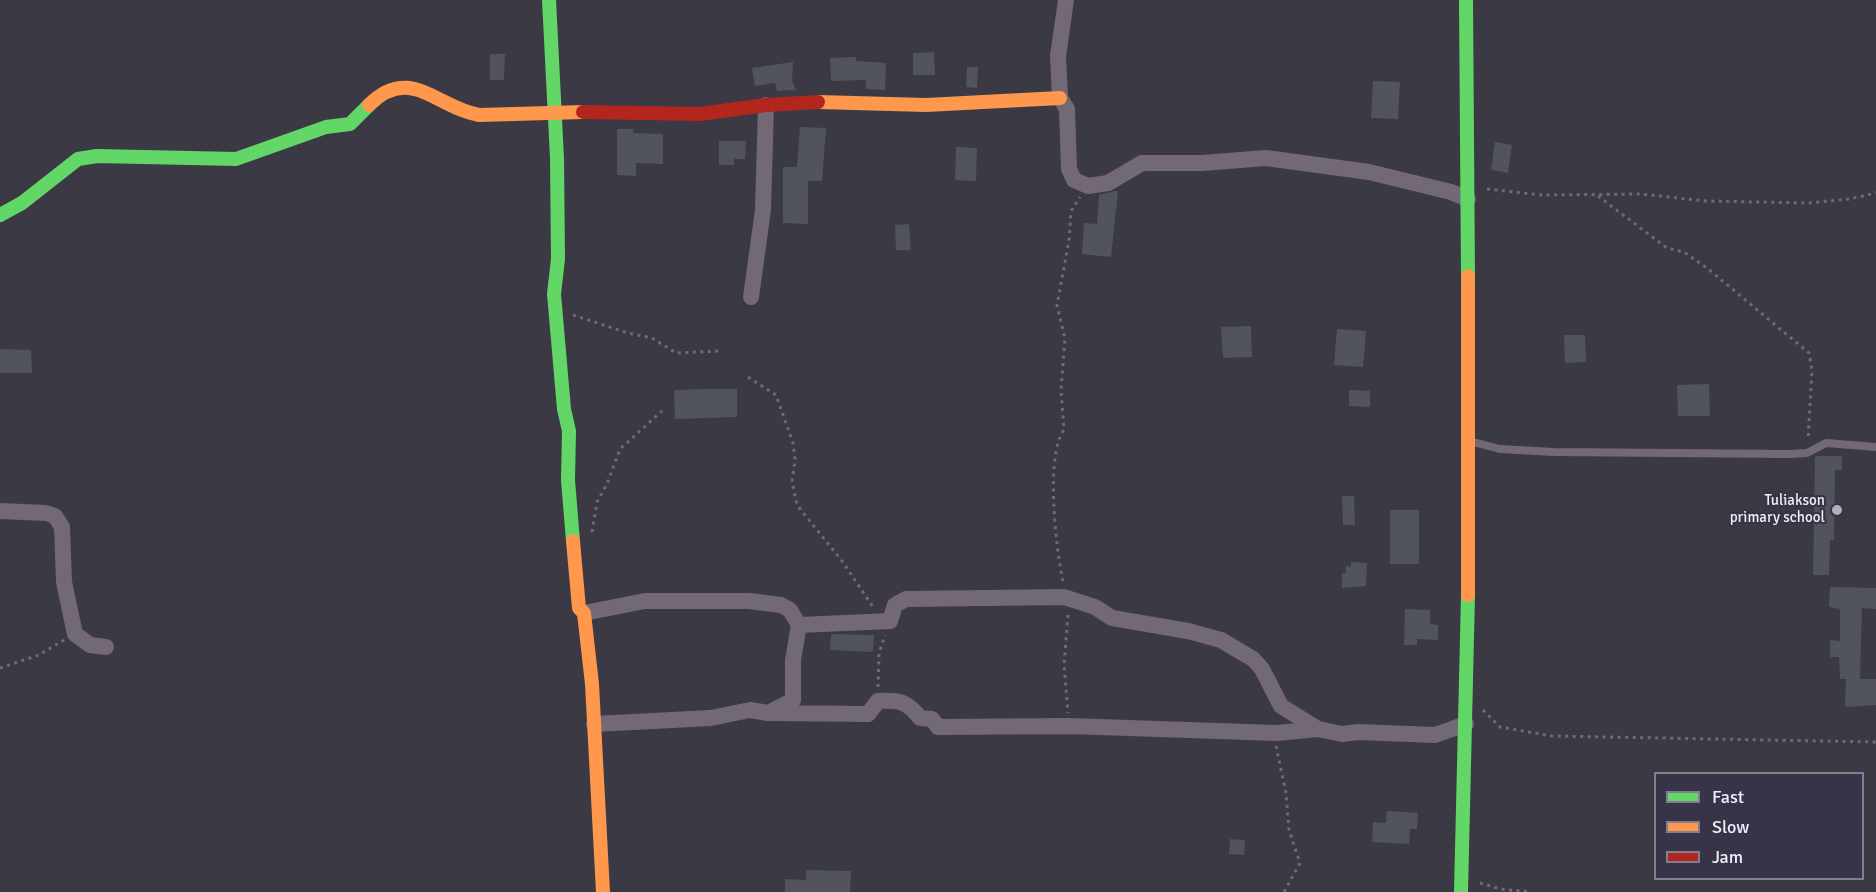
<!DOCTYPE html>
<style>
body{margin:0}
#map{position:relative;width:1876px;height:892px;overflow:hidden;background:#3b3944;font-family:Signika,sans-serif}
canvas{display:block}
.legend{position:absolute;left:1654px;top:772px;width:210px;height:108px;box-sizing:border-box;background:#383448;border:2px solid #817e8f;margin:0;padding:8px 10px;list-style:none;font-size:18px;color:#efedfa}
.legend li{display:flex;align-items:center;gap:12px;height:30px}
.legend b{width:30px;border:2px solid #817e8f}
</style>
<div id="map">
<canvas width="1876" height="892"></canvas>
<ul class="legend">
<li><b style="height:8px;background:#63d668"></b>Fast</li>
<li><b style="height:8px;background:#ff974d"></b>Slow</li>
<li><b style="height:8px;background:#b3261e"></b>Jam</li>
</ul>
</div>
<script>
const ctx = document.querySelector('canvas').getContext('2d');
ctx.lineJoin = 'round';
function fill(path, color) { ctx.fillStyle = color; ctx.fill(path, 'evenodd'); }
function strokePath(path, color, width, dash) { ctx.strokeStyle = color; ctx.lineWidth = width; ctx.lineCap = dash ? 'butt' : 'round'; ctx.setLineDash(dash || []); ctx.stroke(path); }
function write(font, color, halo, rows, align = 'center') {
  ctx.font = font + ' Signika,sans-serif'; ctx.lineWidth = 4.5; ctx.setLineDash([]); ctx.textBaseline = 'middle'; ctx.strokeStyle = halo; ctx.fillStyle = color; for (const [text, x, y, turn = 0] of rows) {
    ctx.save(); ctx.translate(x, y); ctx.rotate((+turn || 0) * Math.PI / 180); ctx.textAlign = isNaN(turn) ? turn : align; if (halo) ctx.strokeText(text, 0, 0); ctx.fillText(text, 0, 0); ctx.restore();
  }
}
fill(new Path2D(`
 M934,52L935,75H913V53Z
 M490,54H505L504,80H490Z
 M856,57V61L886,63L885,90L866,89V80L831,81L830,58Z
 M793,62L792,80L796,90L777,91L775,83L755,86L752,68Z
 M967,67H978L977,88L966,87Z
 M1373,81L1400,82L1398,119L1371,118Z
 M800,127L826,128L822,181H808V224L783,223V167H797Z
 M617,129H633V133L663,134V164L636,163V176L617,175Z
 M719,141H746L745,159H734V165H719Z
 M1495,142L1512,145L1508,173L1491,170Z
 M956,147L977,148L976,181L955,180Z
 M1115,191H1118L1111,257L1082,254L1084,223L1097,224L1099,195Z
 M909,224L911,250H896L895,225Z
 M1251,326L1252,357L1223,358L1221,327Z
 M1337,329L1366,331L1363,367L1334,365Z
 M1564,335H1585L1586,362L1565,363Z
 M0,349L31,350L32,373H0Z
 M1709,384L1710,416H1678L1677,385Z
 M706,389H737V417L675,419L674,390Z
 M1349,390L1370,391V407L1349,406Z
 M1815,456H1842V470H1835L1834,540H1830L1829,575H1813Z
 M1342,496H1354L1355,525H1343Z
 M1390,510H1419V564H1390Z
 M1351,562L1367,563L1366,586L1342,588V573H1346V566L1351,567Z
 M1830,587L1876,588V609L1862,608L1860,679H1876V705L1845,707L1846,679H1840L1839,657H1830V640L1840,641V609L1829,607Z
 M1405,609L1430,610V624L1438,625V640L1417,639V645H1404Z
 M831,634L874,635L873,652L830,650Z
 M1387,811L1418,813L1417,829H1410L1409,844L1372,842L1373,822L1386,823Z
 M1230,839L1245,840L1244,855L1229,854Z
 M806,870L851,871L850,892H785V879L806,880Z`), '#52545d');
strokePath(new Path2D(`
 M1487,189L1541,195L1640,194L1706,201L1809,203L1849,199L1876,193
 M1598,196L1667,248L1684,252L1707,268L1809,353L1812,370L1808,440
 M573,315L628,333L652,338L676,353L719,351
 M748,377L776,395L782,412L793,443L795,459L792,482L797,505L842,561L873,607
 M592,532L597,502L607,484L620,449L662,411
 M1063,581C1056,551 1045,454 1064,430L1061,390L1065,339L1057,305L1069,241L1071,211L1080,197
 M1068,615L1064,665L1068,713
 M0,668L39,655L64,640
 M878,687L879,653L885,635
 M1483,710L1500,727L1552,736L1876,742
 M1276,746L1286,793L1289,830L1300,863L1284,892
 M1480,883L1500,889L1531,892`), '#716a74', 3, [3, 4.5]);
strokePath(new Path2D(`
 M1469,441L1500,449L1554,452L1789,454L1807,453L1826,443L1876,447`), '#736974', 8);
strokePath(new Path2D(`
 M1066,0L1058,56L1060,98L1067,109L1069,169L1074,180L1088,186L1108,183L1142,163H1202L1266,158L1369,172L1451,192L1468,199
 M751,297L763,210L766,105
 M0,511L46,513L55,516L62,527L64,582L75,634L90,645L106,647
 M584,613L645,601H749L781,605L790,610L799,625L890,621L895,605L906,599L1064,597L1095,607L1112,618L1188,631L1221,640L1253,659L1262,669L1281,706L1318,729
 M768,713L868,714L878,701C899,700 907,701 920,718L932,719L938,727L1069,726L1277,733L1318,729L1342,734L1358,732L1435,735L1466,724
 M594,724L711,718L750,710L768,713L793,700V660L799,625`), '#736974', 16);
strokePath(new Path2D(`
 M549,0L557,158L558,259L554,294L564,409L569,431L568,480L573,541
 M1466,0L1468,276
 M0,215L22,203L78,159L97,156L236,159L326,127L350,124L369,105
 M1461,892L1468,595`), '#63d668', 14);
strokePath(new Path2D(`
 M818,102L926,105L1060,98
 M369,105C410,64 437,108 479,115L583,112
 M573,541L579,608L584,613L592,684L603,892
 M1468,595V276`), '#ff974d', 14);
strokePath(new Path2D(`
 M583,112L700,114L766,105L818,102`), '#b3261e', 14);
for (const [x, y, r, color] of [
 [1837,510,6,"#b0aeba"]
]) { const dot = new Path2D(); dot.arc(x, y, r, 0, 2 * Math.PI); ctx.fillStyle = color; ctx.fill(dot); strokePath(dot, '#383448', 2); }
write('15px', '#efedfa', '#383448', [
 ["Tuliakson",1825,501],
 ["primary school",1825,518]
], 'right');
</script>
